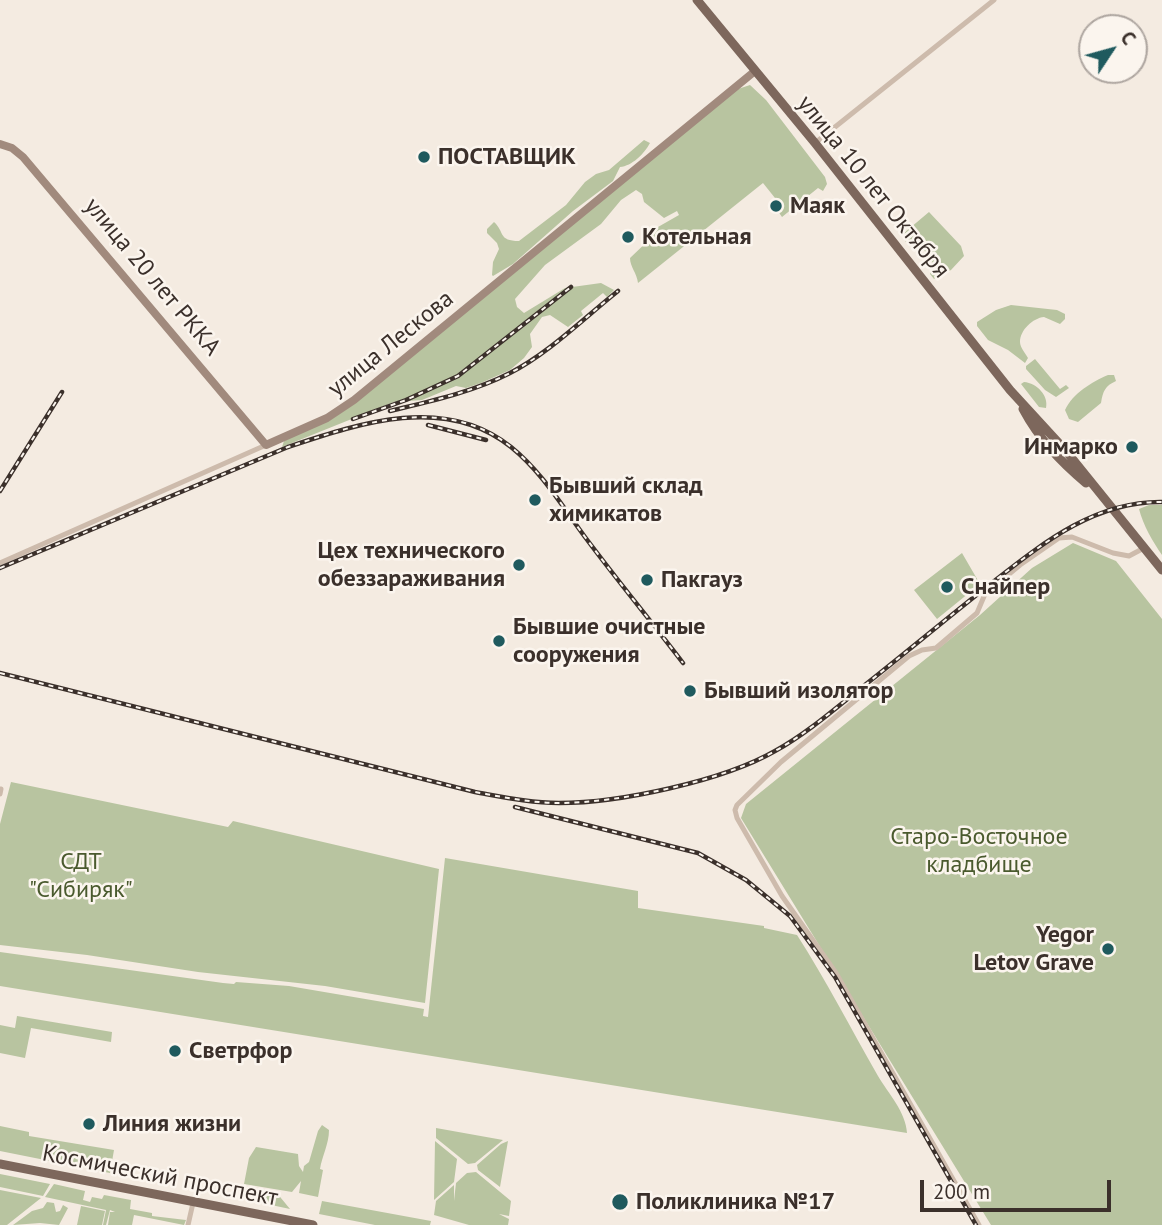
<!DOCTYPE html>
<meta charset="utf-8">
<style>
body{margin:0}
#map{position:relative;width:1162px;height:1225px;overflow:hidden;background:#f4ebe1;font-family:"PT Sans",sans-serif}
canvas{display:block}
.north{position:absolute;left:1078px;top:14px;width:70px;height:70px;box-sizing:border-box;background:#fbf5ee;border:2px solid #aea6a0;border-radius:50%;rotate:54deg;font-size:19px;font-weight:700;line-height:28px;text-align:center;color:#3b302b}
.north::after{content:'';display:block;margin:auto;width:24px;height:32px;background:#1f5a5e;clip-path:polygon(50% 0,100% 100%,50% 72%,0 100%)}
.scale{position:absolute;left:920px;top:1180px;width:191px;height:32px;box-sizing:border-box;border:4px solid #3b302b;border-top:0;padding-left:9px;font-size:21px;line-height:24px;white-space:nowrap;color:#3b302b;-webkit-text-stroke:5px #fbf5ee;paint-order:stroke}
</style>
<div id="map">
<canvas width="1162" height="1225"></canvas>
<div class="north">С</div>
<div class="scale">200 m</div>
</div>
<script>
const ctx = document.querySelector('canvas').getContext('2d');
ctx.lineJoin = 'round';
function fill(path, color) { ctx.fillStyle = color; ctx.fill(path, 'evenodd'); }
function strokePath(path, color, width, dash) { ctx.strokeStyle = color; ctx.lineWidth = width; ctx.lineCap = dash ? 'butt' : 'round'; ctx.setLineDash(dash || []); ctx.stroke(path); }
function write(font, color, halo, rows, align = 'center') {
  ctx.font = font + ' "PT Sans",sans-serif'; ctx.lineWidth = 5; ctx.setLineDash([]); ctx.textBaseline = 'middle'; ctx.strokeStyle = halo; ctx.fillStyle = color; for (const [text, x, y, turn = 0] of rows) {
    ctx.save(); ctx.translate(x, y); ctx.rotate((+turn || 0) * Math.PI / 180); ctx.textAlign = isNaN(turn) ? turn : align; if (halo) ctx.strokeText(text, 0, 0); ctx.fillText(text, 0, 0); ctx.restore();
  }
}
fill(new Path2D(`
 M750,85L766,100L825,177L827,184L823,191L818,188L782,217L775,207L779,203L763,183L638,283C637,273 630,267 630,258L652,237L658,227L679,215L677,211L664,218L644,202L642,194L636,190L621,200L601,224L545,265L515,299L517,307L524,313L565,288L601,283L614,290L607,297L603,293L581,311L583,315L568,327L550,315L542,317L530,334L532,347L524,358L510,370L481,383L466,388L456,386L422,400L394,402L282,447L284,441L333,417L738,89Z
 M644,140L650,143C644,154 632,166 620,167L613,181L573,211L513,264L493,276L492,275L493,262L499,249L497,243L487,233V229L494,222C505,232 498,241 519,241L566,205L585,182L596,174L609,170Z
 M929,212L961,246L964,256L951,270L934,279L930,274L932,262L927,253L914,241L906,242L904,239V233Z
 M1011,305L1057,310L1065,314V319L1060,324L1044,317C1033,318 1020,330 1020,342C1020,347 1025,353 1028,358L1025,363L1008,350L988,340L977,326V322L996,310Z
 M1035,359L1060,389L1066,385L1069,388L1056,397L1045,390L1026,369V366Z
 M1108,375H1114L1116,381C1105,386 1103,391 1101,403L1078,422L1069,419L1065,410C1073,393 1092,382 1108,375Z
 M1024,382C1037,383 1049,396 1046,408L1039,407L1021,384Z
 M1149,505H1162V555C1153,542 1143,525 1139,509Z
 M1073,543L1116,561L1162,619V1225H991L741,818L746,804L980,615L1032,568Z
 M962,553L980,584L937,619L914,590Z
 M11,782L228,827L233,821L439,869L425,1003L325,986L198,972L87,955L0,945V824Z
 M445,858L638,891V908L764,926V928L797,935C826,980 851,1029 878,1076C888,1093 906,1112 907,1133L0,986V952L223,983L234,984L236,982L289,986L424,1009L423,1016L428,1017Z
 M17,1016L112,1032L111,1042L31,1028L25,1058L0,1053V1025L15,1028Z
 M322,1125L329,1130C329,1144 322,1156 320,1169L323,1170L318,1197L299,1193L301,1181L292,1192L244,1184L249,1158L256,1147L298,1154L299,1166L303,1172L304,1166L309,1162L318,1131Z
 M0,1126L29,1132V1136L114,1150L110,1173L0,1151Z
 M436,1128L503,1140L475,1163L468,1164L436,1138Z
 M435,1141L457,1159L454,1182L434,1200Z
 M508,1141L500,1187L478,1170L477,1165L501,1144Z
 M476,1172L511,1201L509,1216L499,1214L509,1219L508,1225H469L434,1215L436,1201L454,1185V1201L456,1183L467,1173Z
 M0,1174L50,1184L43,1196L0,1187Z
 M54,1184L85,1191L83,1200L90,1202L92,1197L102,1199L104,1195L131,1200L130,1209L152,1213V1216L186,1220L184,1225L134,1215L132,1225H108L110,1212H115L110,1210L106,1225H103L106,1210L45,1197Z
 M0,1190L41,1198L7,1225H0Z
 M276,1192L290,1209L243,1199Z
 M322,1201L431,1221L430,1225H375L319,1214Z
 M47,1202L54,1203L56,1212L60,1211L63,1205L68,1208L59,1225L40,1223L13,1225L32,1211L43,1208Z
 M81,1206L105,1211L102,1225H77Z`), '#b8c4a0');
strokePath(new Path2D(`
 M815,143L994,0
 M0,563L266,445
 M0,794L1,789
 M188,1225L193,1203
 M979,1225L836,973L782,896L737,818L735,810L737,805L781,762L909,656L922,650L936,648L977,613L985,594L1020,565L1059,538L1072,537L1113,553L1129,556L1144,548`), '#cdbbac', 5);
strokePath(new Path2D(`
 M0,144L12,148L23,157L266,445L327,418L354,400L755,71`), '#a18a7d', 8);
strokePath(new Path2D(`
 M697,0L815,143L1010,390L1066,451L1162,570
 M1023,409C1039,439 1060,461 1086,483
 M0,1164L313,1225`), '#7d675c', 9);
const rail = new Path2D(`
 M390,411C431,401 473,392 510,373C549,353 584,318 618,291
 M353,419L406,400L458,376L571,287
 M428,425L486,440
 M0,491L62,392
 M0,568L288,447C360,423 445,394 511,447C542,472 562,506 585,537C617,580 651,621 683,663
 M0,673L475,792C503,797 531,803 559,803C619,803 723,781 775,751C804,735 830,713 856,692C902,656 947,618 993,582C1043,543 1095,501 1162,502
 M515,807L698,853L746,880L790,916L835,977L976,1225`);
strokePath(rail, '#3b302b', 4.5);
strokePath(rail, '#fbf5ee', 2, [5]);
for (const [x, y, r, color] of [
 [424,157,7,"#1f5a5e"],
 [776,206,7,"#1f5a5e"],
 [628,237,7,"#1f5a5e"],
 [1132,447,7,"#1f5a5e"],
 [535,500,7,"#1f5a5e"],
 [519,565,7,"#1f5a5e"],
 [647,580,7,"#1f5a5e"],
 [947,587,7,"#1f5a5e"],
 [499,641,7,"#1f5a5e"],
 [690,691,7,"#1f5a5e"],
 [1108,949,7,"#1f5a5e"],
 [175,1051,7,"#1f5a5e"],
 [89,1124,7,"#1f5a5e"],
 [620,1202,9,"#1f5a5e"]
]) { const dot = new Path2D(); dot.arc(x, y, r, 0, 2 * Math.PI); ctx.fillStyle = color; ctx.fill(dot); strokePath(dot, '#fbf5ee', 2.5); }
write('bold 24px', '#3b302b', '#fbf5ee', [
 ["ПОСТАВЩИК",438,157],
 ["Маяк",790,206],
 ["Котельная",642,237],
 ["Инмарко",1118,447,"right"],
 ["Бывший склад",549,486],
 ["химикатов",549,514],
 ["Цех технического",505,551,"right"],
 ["обеззараживания",505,579,"right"],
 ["Пакгауз",661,580],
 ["Снайпер",961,587],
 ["Бывшие очистные",513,627],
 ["сооружения",513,655],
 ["Бывший изолятор",704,691],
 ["Yegor",1094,935,"right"],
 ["Letov Grave",1094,963,"right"],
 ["Светрфор",189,1051],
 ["Линия жизни",103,1124],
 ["Поликлиника №17",636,1202]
], 'left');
write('24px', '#3b302b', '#fbf5ee', [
 ["улица 10 лет Октября",873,187,51],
 ["улица 20 лет РККА",152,277,50],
 ["улица Лескова",391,344,-39],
 ["Космический проспект",160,1176,11]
]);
write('24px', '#4a5a2e', '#fbf5ee', [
 ["Старо-Восточное",979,837],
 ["кладбище",979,865],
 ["СДТ",81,862],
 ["\"Сибиряк\"",81,890]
]);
</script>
